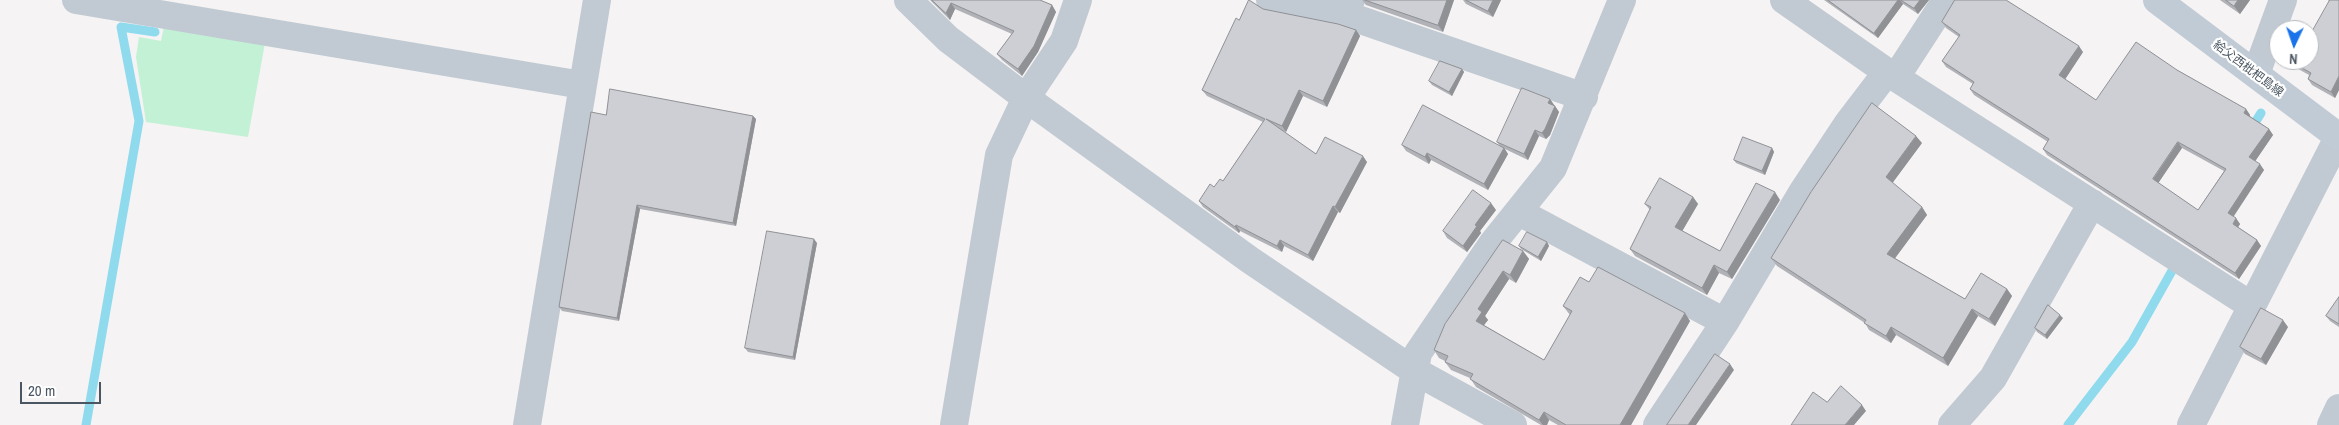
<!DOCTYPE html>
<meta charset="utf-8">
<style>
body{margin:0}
#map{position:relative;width:2339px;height:425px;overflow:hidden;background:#f5f3f3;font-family:"Archivo Narrow",sans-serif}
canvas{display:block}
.north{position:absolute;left:2269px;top:20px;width:50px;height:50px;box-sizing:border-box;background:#fff;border:1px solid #b7bbc0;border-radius:50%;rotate:183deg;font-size:14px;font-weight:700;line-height:20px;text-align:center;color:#4a5661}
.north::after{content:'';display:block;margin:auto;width:18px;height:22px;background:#1a73e8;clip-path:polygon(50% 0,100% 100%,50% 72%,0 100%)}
.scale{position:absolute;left:20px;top:382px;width:81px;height:22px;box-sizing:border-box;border:2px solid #4a5661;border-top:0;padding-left:6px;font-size:15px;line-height:18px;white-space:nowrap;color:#4a5661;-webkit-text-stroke:4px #fff;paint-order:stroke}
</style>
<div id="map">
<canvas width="2339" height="425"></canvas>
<div class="north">N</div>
<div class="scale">20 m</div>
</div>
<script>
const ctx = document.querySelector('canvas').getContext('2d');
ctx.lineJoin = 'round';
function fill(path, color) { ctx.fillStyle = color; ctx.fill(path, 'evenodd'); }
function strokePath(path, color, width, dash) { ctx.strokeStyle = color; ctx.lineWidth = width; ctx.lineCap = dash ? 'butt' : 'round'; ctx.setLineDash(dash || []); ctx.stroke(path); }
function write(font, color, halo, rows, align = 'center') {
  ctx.font = font + ' "Archivo Narrow","Noto Sans JP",sans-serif'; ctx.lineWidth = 4.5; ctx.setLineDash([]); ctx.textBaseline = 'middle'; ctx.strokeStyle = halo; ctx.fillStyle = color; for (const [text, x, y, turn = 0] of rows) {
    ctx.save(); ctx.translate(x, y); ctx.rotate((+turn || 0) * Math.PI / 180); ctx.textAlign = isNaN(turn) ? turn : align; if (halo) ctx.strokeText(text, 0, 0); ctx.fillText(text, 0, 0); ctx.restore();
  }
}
fill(new Path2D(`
 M164,26L265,43L248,137L146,122L136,57L139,37L161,41Z`), '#c3f1d5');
strokePath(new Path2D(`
 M2251,129L2261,113
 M86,425L139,121L121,27L155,32
 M2068,425L2132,342L2173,269`), '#90daee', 9);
strokePath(new Path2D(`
 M76,0L582,85
 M908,0L948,39L1026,98L1250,260L1413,370L1513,425
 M1270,0L1346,15L1351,0
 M1784,0L1887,72L2252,306
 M1346,15L1584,97
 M2256,74L2283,0
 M1896,77L1946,0
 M1519,212L1725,322
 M527,425L597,0
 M954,425L999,155L1026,98L1064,41L1078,0
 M1405,425L1418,353L1492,244L1553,168L1622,0
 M1657,425L1725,322L1803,191L1848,123L1887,72
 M1952,425L1993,378L2092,203
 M2191,425L2339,136
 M2331,425L2339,408`), '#c1cad2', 28);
strokePath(new Path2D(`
 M2157,0L2339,137`), '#c1cbd6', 28);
fill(new Path2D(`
 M930,0H1040L1052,5L1056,12L1038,52L1022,76L1002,60L997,54L1012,34L955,9L950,20Z
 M1362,0H1454L1443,32L1366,5Z
 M1463,0H1501L1493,17L1466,4Z
 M1824,0H1929L1918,14L1903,4L1878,38Z
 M2220,0H2250L2240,14Z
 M2328,0H2339V90L2335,98L2312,85L2308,79L2309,75L2282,60H2309L2329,1Z
 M1239,20L1356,30L1360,36L1327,107L1303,96L1286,132L1283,131L1316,154L1367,162L1340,213L1338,212L1313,261L1284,246L1282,252L1240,231L1239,233L1203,207L1199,201L1214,187L1223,181L1263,122L1207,96L1202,90Z
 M1942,22L2083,52L2065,79L2096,100L2177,70L2246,109L2250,115V116L2269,129L2273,135L2255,161L2264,170L2233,216L2240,224L2238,227L2257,240L2261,246L2239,279L2047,155L2043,149L2048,142L1974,95L1970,89L1973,84L1946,67L1942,61L1959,37L1946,28ZM2182,148L2224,171L2198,210L2158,183Z
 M1462,69L1464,72L1452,96L1432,85L1429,81Z
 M1550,99L1559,112L1550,135L1546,139L1539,136L1528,160L1505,149L1508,154L1488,190L1431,160L1429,164L1406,151L1402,145L1500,146L1497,142Z
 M606,115L753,116L756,119L736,226L640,209L619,321L562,311L559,307Z
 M1922,143L1892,183L1922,207L1927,215L1895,258L1965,299L2007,289L2012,296L1995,326L1978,316L1948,366L1896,335L1891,343L1869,330L1865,323L1777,266L1771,258Z
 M1772,148L1774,152L1765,175L1736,163L1734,160Z
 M1693,197L1698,204L1682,231L1720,251L1780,200L1732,279L1719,273L1707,295L1635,256L1630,249L1650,210L1645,204Z
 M1496,210L1480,231L1481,233L1467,252L1447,238L1443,231Z
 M1547,242L1549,246L1541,261L1521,249L1519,246Z
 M817,243L795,360L748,352L745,348Z
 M1523,251L1529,259L1516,283L1509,279L1485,316L1488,320L1484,325L1544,360L1570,315L1563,306L1589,282L1690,321L1631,425H1558L1549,420L1547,425H1541L1476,387L1470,378L1451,370L1445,362V361L1439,358L1434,350L1445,324Z
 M2339,297V327L2330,321L2326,316Z
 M2063,318L2047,339L2037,332L2035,328Z
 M2288,327L2266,365L2245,354L2240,347Z`), '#b0b2b7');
fill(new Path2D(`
 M1447,0H1454L1443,32L1438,25Z
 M1493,0H1501L1493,17L1488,11Z
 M1898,0H1900L1903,4L1878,38L1874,33Z
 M1920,0H1929L1918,14L1914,8Z
 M2238,0H2250L2240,14L2234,6Z
 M951,3L955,9L950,20L946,13Z
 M1052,5L1056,12L1038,52L1022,76L1018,69Z
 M1356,30L1360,36L1327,107L1323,101Z
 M2079,46L2083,52L2064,81L2059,75Z
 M1462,69L1464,72L1452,96L1449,92Z
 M2339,76V90L2335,98L2331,92Z
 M1299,90L1303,96L1286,132L1282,126Z
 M1550,99L1554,105L1552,109L1548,103Z
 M1555,106L1559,112L1550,135L1546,139L1542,133Z
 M2246,109L2250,115L2248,119L2244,113Z
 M753,116L756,119L736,226L733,223Z
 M2269,129L2273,135L2254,163L2249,157Z
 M1535,130L1539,136L1528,160L1524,154Z
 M1916,136L1922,143L1891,185L1886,177Z
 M2178,142L2182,148L2157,185L2153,179Z
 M1504,148L1508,154L1488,190L1484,184Z
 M1772,148L1774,152L1765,175L1762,171Z
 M1427,153L1431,160L1429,164L1425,157Z
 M1363,156L1367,162L1340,213L1335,207Z
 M2260,164L2264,170L2232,219L2228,213Z
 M1775,192L1780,200L1732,279L1727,272Z
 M1693,197L1698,204L1680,235L1675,227Z
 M1491,203L1496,210L1480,231L1481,233L1467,252L1463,246L1475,225Z
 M637,205L640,209L619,321L617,318Z
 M1333,206L1338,212L1313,261L1308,255Z
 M1922,207L1927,215L1893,261L1887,254Z
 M2236,218L2240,224L2237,229L2233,224Z
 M1236,225L1240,231L1239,233L1235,227Z
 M814,239L817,243L795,360L793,357Z
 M1280,240L1284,246L1282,252L1277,246Z
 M2257,240L2261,246L2239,279L2235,273Z
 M1547,242L1549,246L1541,261L1538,257Z
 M1523,251L1529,259L1516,283L1510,275Z
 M1714,265L1719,273L1707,295L1702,288Z
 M1503,271L1509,279L1485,316L1488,320L1481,329L1476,321L1478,309Z
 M2007,289L2012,296L1995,326L1989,319Z
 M1972,309L1978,316L1948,366L1943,358Z
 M1685,313L1690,321L1631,425H1620Z
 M2060,315L2063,318L2047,339L2045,335Z
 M2283,320L2288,327L2266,365L2261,359Z
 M1891,327L1896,335L1891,343L1886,336Z
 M1730,364L1734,370L1696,425H1688Z
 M1862,405L1866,411L1854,425H1845Z
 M1544,412L1549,420L1547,425H1543L1539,420Z`), '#909195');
const building = new Path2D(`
 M932,0H1040L1052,5L1034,46L1018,69L997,54L1014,31L951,3L946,13Z
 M1249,0L1263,9L1338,24L1356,30L1323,101L1299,90L1282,126L1266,119L1316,154L1325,137L1363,156L1335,207L1333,206L1308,255L1280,240L1277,246L1236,225L1235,227L1199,201L1210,184L1214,187L1220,179L1223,181L1265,119L1202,90L1236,18L1239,20Z
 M1365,0H1447L1438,25Z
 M1466,0H1493L1488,11Z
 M1828,0H1898L1874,33Z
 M1901,0H1920L1914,8Z
 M1955,0H2006L2079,46L2059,75L2096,100L2136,42L2177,70L2246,109L2244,113L2269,129L2249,157L2260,164L2228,213L2236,218L2233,224L2257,240L2235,273L2043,149L2049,139L1970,89L1974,82L1942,61L1960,35L1942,22ZM2178,142L2226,169L2198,210L2153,179Z
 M2226,0H2238L2234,6Z
 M2330,0H2339V76L2331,92L2308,79L2311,73L2288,60H2309V37Z
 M1440,61L1462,69L1449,92L1429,81Z
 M1522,88L1550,99L1548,103L1555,106L1545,129L1542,133L1535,130L1524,154L1497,142Z
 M610,89L753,116L733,223L637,205L617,318L559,307L591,112L606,115Z
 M1872,103L1916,136L1886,177L1922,207L1887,254L1965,299L1981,273L2007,289L1989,319L1972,309L1943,358L1891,327L1886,336L1864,323L1866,320L1771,258L1811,192Z
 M1423,105L1504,148L1484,184L1427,153L1425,157L1402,145Z
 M1743,137L1772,148L1762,171L1734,160Z
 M1660,178L1693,197L1675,227L1720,251L1756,183L1775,192L1727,272L1714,265L1702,288L1630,249L1651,207L1645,204Z
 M1473,190L1491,203L1475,225L1477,226L1463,246L1443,231Z
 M767,231L814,239L793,357L745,348Z
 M1527,232L1547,242L1538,257L1519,246Z
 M1503,240L1523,251L1510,275L1503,271L1478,309L1482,312L1476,321L1544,360L1572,311L1563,306L1580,277L1589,282L1598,267L1685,313L1620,425H1566L1544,412L1539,420L1470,379L1473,374L1445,362L1448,356L1434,350L1445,324Z
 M2339,297V324L2326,316Z
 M2048,305L2060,315L2045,335L2035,328Z
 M2261,308L2283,320L2261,359L2240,347Z
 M1715,354L1730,364L1688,425H1667Z
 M1841,386L1862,405L1845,425H1791L1813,392L1827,402Z`);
fill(building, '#cdcfd5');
strokePath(building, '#909195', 1);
write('12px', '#4a5661', '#fff', [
 ["給父西枇杷島線",2248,69,37]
]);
</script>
